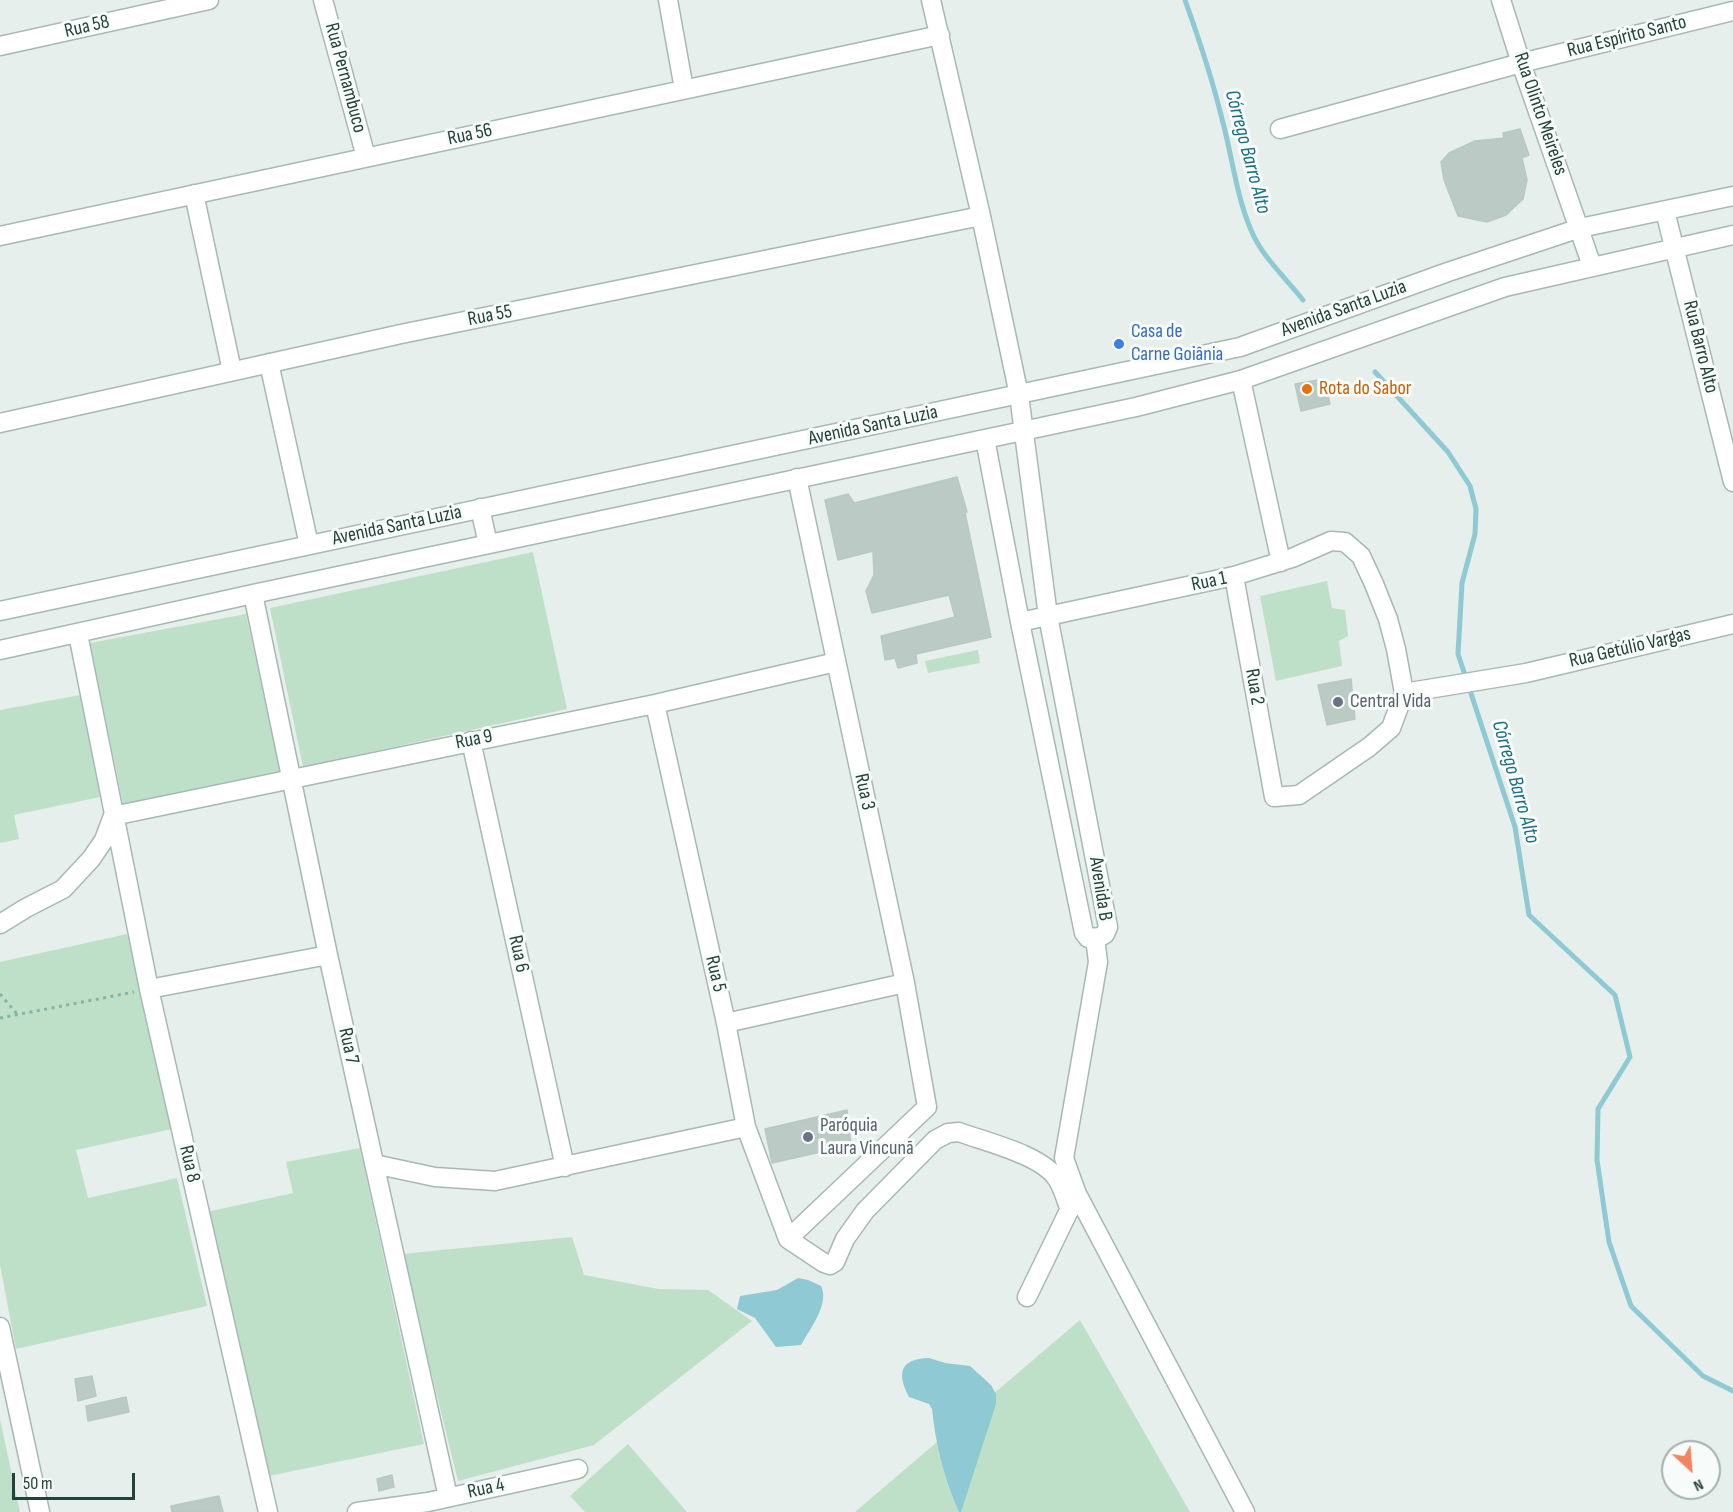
<!DOCTYPE html>
<meta charset="utf-8">
<style>
body{margin:0}
#map{position:relative;width:1733px;height:1512px;overflow:hidden;background:#e6efeb;font-family:"Sofia Sans Condensed",sans-serif}
canvas{display:block}
.north{position:absolute;left:1661px;top:1440px;width:60px;height:60px;box-sizing:border-box;background:#f7fbf9;border:2px solid #a3b1ad;border-radius:50%;rotate:154deg;font-size:16px;font-weight:700;line-height:24px;text-align:center;color:#24423a}
.north::after{content:'';display:block;margin:auto;width:21px;height:27px;background:#f4845f;clip-path:polygon(50% 0,100% 100%,50% 72%,0 100%)}
.scale{position:absolute;left:12px;top:1473px;width:123px;height:27px;box-sizing:border-box;border:3px solid #24423a;border-top:0;padding-left:8px;font-size:18px;line-height:21px;white-space:nowrap;color:#24423a;-webkit-text-stroke:4px #f7fbf9;paint-order:stroke}
</style>
<div id="map">
<canvas width="1733" height="1512"></canvas>
<div class="north">N</div>
<div class="scale">50 m</div>
</div>
<script>
const ctx = document.querySelector('canvas').getContext('2d');
ctx.lineJoin = 'round';
function fill(path, color) { ctx.fillStyle = color; ctx.fill(path, 'evenodd'); }
function strokePath(path, color, width, dash) { ctx.strokeStyle = color; ctx.lineWidth = width; ctx.lineCap = dash ? 'butt' : 'round'; ctx.setLineDash(dash || []); ctx.stroke(path); }
function write(font, color, halo, rows, align = 'center') {
  ctx.font = font + ' "Sofia Sans Condensed",sans-serif'; ctx.lineWidth = 6; ctx.setLineDash([]); ctx.textBaseline = 'middle'; ctx.strokeStyle = halo; ctx.fillStyle = color; for (const [text, x, y, turn = 0] of rows) {
    ctx.save(); ctx.translate(x, y); ctx.rotate((+turn || 0) * Math.PI / 180); ctx.textAlign = isNaN(turn) ? turn : align; if (halo) ctx.strokeText(text, 0, 0); ctx.fillText(text, 0, 0); ctx.restore();
  }
}
fill(new Path2D(`
 M533,552L567,709L303,767L270,608Z
 M1327,581L1332,608L1345,610L1348,636L1339,641L1342,666L1276,681L1260,596Z
 M246,614L280,771L123,804L90,643Z
 M978,650L980,663L928,673L925,661Z
 M80,695L100,797L14,815L19,839L0,843V710Z
 M127,934L172,1129L76,1150L88,1198L177,1178L207,1306L16,1349L0,1265V962Z
 M360,1148L424,1444L269,1476L207,1212L293,1193L286,1162Z
 M572,1237L584,1275L659,1289L708,1290L752,1321L594,1445L458,1481L402,1254Z
 M1080,1320L1190,1512H855Z
 M0,1419L20,1512H0Z
 M628,1444L687,1512H585L570,1496Z`), '#bfe0c8');
fill(new Path2D(`
 M798,1278L808,1280L821,1286C830,1303 810,1329 801,1345L776,1347L755,1318L737,1309L740,1296L777,1290Z
 M929,1358L945,1363L970,1366L991,1385L996,1394V1404L961,1512H959C944,1478 936,1446 932,1409L929,1404L909,1397C897,1374 899,1359 929,1358Z`), '#8ec9d4');
strokePath(new Path2D(`
 M1185,0C1199,39 1212,78 1222,119C1232,155 1236,195 1251,230C1262,257 1285,277 1303,300
 M1375,372L1448,452L1470,486L1476,509L1475,534L1462,583L1458,654L1515,827L1529,915L1615,995L1630,1057L1598,1109L1597,1160L1609,1242L1631,1306L1703,1376L1733,1391`), '#8ec9d4', 5);
const building = new Path2D(`
 M1520,129L1529,155L1522,158L1527,180L1523,199L1506,215L1487,222L1458,216L1444,180L1441,162L1449,153L1475,141L1504,138L1503,133Z
 M1324,379L1330,404L1301,411L1295,384Z
 M957,477L967,512L965,513L991,637L916,654L917,663L898,668L895,658L885,660L881,636L955,617L949,595L872,613L866,591L874,575L873,551L838,560L825,500L848,494L854,503Z
 M1351,679L1355,719L1327,725L1318,685Z
 M847,1110L851,1145L772,1163L765,1129Z
 M92,1376L96,1396L78,1401L75,1379Z
 M126,1397L129,1412L88,1421L86,1406Z
 M392,1475L394,1487L379,1491L377,1479Z
 M219,1496L223,1512H172L171,1506Z`);
fill(building, '#bbcac4');
strokePath(building, '#b8c9c2', 1.5);
const minor = new Path2D(`
 M323,0L366,157
 M668,0L684,89
 M931,0L981,216L1019,395L1048,616L1108,927L1105,934L1100,937L1088,938L1084,933L1020,622L985,439
 M1501,0L1521,63L1592,266
 M0,46L209,0
 M1280,129L1521,63L1733,11
 M194,194L232,371
 M1665,211L1733,482
 M0,236L940,35
 M269,363L309,545
 M1241,380L1281,562
 M0,423L401,334L981,216
 M480,508L488,544
 M253,594L328,955L448,1497
 M0,611L1240,347L1448,272L1580,228L1733,196
 M1020,622L1234,576L1292,558L1331,541L1345,542L1361,556L1374,584L1388,619L1396,649L1404,693L1391,728L1369,747L1299,795L1274,797L1234,576
 M78,634L149,989L268,1512
 M0,650L253,594L1136,407L1241,380L1505,287L1733,235
 M1404,693L1526,673L1733,624
 M655,704L726,1023L746,1127L788,1239
 M471,741L565,1167
 M113,816L655,704L836,662
 M0,924L26,908L63,889L91,859L104,840L113,816
 M149,989L328,955
 M726,1023L905,983
 M374,1164L435,1177L495,1181L746,1127
 M1077,1194L1245,1512
 M788,1239L927,1107L905,983L797,478
 M788,1239L824,1263L830,1265L835,1262L845,1239L865,1211L935,1140L948,1133L959,1132C986,1142 1042,1155 1057,1179C1063,1188 1066,1200 1070,1210
 M1027,1297L1077,1194L1064,1158L1098,962L1095,938
 M0,1327L40,1512
 M357,1512L428,1502L578,1469`);
strokePath(minor, '#a8b8b2', 21);
strokePath(new Path2D(`
 M0,994L18,1015
 M0,1018L134,992`), '#86b3a5', 3, [3, 4.5]);
strokePath(minor, '#fff', 18);
for (const [x, y, r, color] of [
 [1119,344,6,"#3f7fe0"],
 [1307,389,6,"#e8710a"],
 [1338,702,6,"#6b7280"],
 [808,1137,6,"#6b7280"]
]) { const dot = new Path2D(); dot.arc(x, y, r, 0, 2 * Math.PI); ctx.fillStyle = color; ctx.fill(dot); strokePath(dot, '#f7fbf9', 2); }
write('20px', '#24423a', '#f7fbf9', [
 ["Rua 58",87,27,-13],
 ["Rua Espírito Santo",1627,37,-14],
 ["Rua Pernambuco",345,78,75],
 ["Rua Olinto Meireles",1540,114,71],
 ["Rua 56",470,135,-12],
 ["Avenida Santa Luzia",1344,309,-20],
 ["Rua 55",490,316,-11],
 ["Rua Barro Alto",1700,347,76],
 ["Avenida Santa Luzia",873,426,-12],
 ["Avenida Santa Luzia",397,526,-12],
 ["Rua 1",1209,582,-12],
 ["Rua Getúlio Vargas",1630,648,-13],
 ["Rua 2",1254,687,80],
 ["Rua 9",474,740,-11],
 ["Rua 3",864,792,78],
 ["Avenida B",1100,889,81],
 ["Rua 6",518,954,78],
 ["Rua 5",715,974,77],
 ["Rua 7",348,1046,78],
 ["Rua 8",189,1164,77],
 ["Rua 4",486,1489,-12]
]);
write('20px', '#366cbe', '#f7fbf9', [
 ["Casa de",1131,332],
 ["Carne Goiânia",1131,355]
], 'left');
write('20px', '#c56008', '#f7fbf9', [
 ["Rota do Sabor",1319,389]
], 'left');
write('20px', '#5b616d', '#f7fbf9', [
 ["Central Vida",1350,702],
 ["Paróquia",820,1126],
 ["Laura Vincunã",820,1149]
], 'left');
write('italic 21px', '#1c6f80', '#f7fbf9', [
 ["Córrego Barro Alto",1247,152,75],
 ["Córrego Barro Alto",1515,782,74]
]);
</script>
